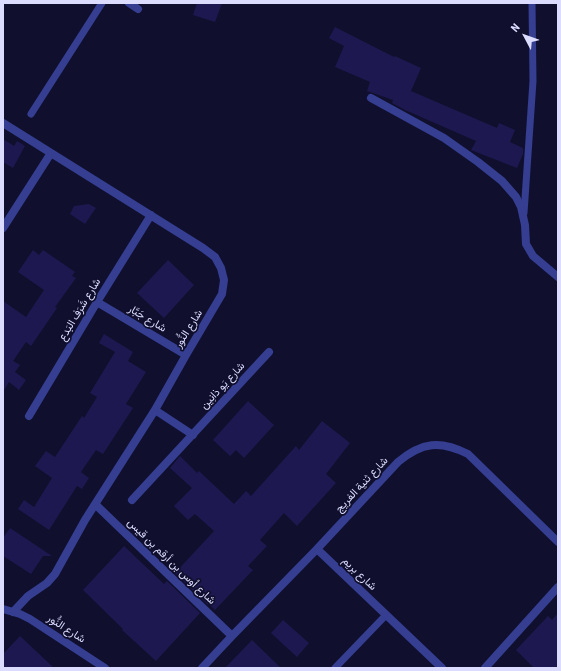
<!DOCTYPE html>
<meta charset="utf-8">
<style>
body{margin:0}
#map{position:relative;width:561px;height:671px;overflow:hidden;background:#100f2d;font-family:"Roboto Condensed",sans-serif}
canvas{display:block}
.frame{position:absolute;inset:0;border:4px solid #dbdcff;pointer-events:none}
.north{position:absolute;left:505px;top:16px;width:40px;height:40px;-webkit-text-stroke:3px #100f2d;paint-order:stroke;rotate:311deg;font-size:11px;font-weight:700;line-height:16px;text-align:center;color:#dbdcff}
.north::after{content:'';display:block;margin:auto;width:14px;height:18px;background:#dbdcff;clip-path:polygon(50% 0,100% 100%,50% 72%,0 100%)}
</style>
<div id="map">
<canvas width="561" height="671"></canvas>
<div class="frame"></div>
<div class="north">N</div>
</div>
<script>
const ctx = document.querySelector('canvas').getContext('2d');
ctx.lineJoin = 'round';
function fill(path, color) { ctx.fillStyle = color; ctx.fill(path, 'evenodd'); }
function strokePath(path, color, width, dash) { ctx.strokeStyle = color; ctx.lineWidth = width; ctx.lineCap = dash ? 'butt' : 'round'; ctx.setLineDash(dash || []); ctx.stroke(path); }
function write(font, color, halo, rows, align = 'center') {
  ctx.font = font + ' "Roboto Condensed",Vazirmatn,sans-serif'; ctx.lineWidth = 3.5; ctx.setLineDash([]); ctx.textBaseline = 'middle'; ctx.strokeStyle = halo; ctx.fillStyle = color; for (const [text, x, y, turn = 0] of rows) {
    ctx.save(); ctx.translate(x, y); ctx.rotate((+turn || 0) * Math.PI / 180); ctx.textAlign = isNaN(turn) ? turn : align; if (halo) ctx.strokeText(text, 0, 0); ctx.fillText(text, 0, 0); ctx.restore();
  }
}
fill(new Path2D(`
 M197,3H222L215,22L193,15Z
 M335,27L394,57L395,56L421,68L411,91L497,128L499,123L515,130L510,142L523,148V154L517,168L471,150L476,141L405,110L392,103L393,100L367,91L370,82L335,67L344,46L329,38Z
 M3,139L14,146L17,141L25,146L13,168L3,162Z
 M89,204L96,208L85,224L70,214L74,206Z
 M33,250L39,255L43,250L75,272L72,276L76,278L55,307L57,308L31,346L26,342L13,361L20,365L15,372L26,380L19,390L9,382L3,392V301L26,317L44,290L18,272Z
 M168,260L194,285L164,318L137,293Z
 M104,334L133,352L128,361L146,372L126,404L133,408L103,454L96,450L81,472L89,478L82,489L77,486L49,530L18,509L24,500L34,507L52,478L35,466L46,451L55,457L82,416L84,418L97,397L90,393L115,352L99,343Z
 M248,401L274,425L244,458L236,450L230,456L213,440Z
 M322,421L350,443L326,474L336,483L297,526L284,513L260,540L267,546L248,566L253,570L215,610L209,604L208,605L175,573L214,531L195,514L188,520L174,506L192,488L170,468L180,456L197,473L199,471L234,504L246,491L251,496L296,446L299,450Z
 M10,528L52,556H43L31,574L3,556V538Z
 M124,546L164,584L167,581L200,613L156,661L122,630L123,629L83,590Z
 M558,613V668H534L516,650L548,616L552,620Z
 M283,620L309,643L297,657L271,633Z
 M20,636L54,668H6L3,665V654Z
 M252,640L281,668H225Z`), '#1d1950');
strokePath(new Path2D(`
 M31,114L102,3
 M524,213L533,81L532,3
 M335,668L386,615`), '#353e91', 7);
strokePath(new Path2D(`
 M129,3L138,9
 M371,98L444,138L478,162L502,181L516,197L521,207L525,225L526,244L533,256L558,277
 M3,123L203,248L215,257L221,268L224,280L222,294L186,355L155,410L85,520L55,574L47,583L28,596L13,612
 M3,228L51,153
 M97,302L186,355
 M155,410L193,435
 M29,416L97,302L151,215
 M132,500L269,352
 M95,504L232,636
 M317,549L442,668
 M3,609L20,614L30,619L105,668
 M202,668L232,636L317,549L398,462C422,442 440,440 468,454L558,542
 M485,668L558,587`), '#353e91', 8);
write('11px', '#dbdcff', '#100f2d', [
 ["شارع شَرَف البَدع",80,310,-59],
 ["شارع جَبَّار",147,319,31],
 ["شارع النُّور",189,329,-58],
 ["شارع يَو ذانِين",223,386,-47],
 ["شارع ثنية الفريج",362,485,-47],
 ["شارع أوس بن أرقم بن قيس",171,562,44],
 ["شارع بريم",359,574,44],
 ["شارع النُّور",66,629,33]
]);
</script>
